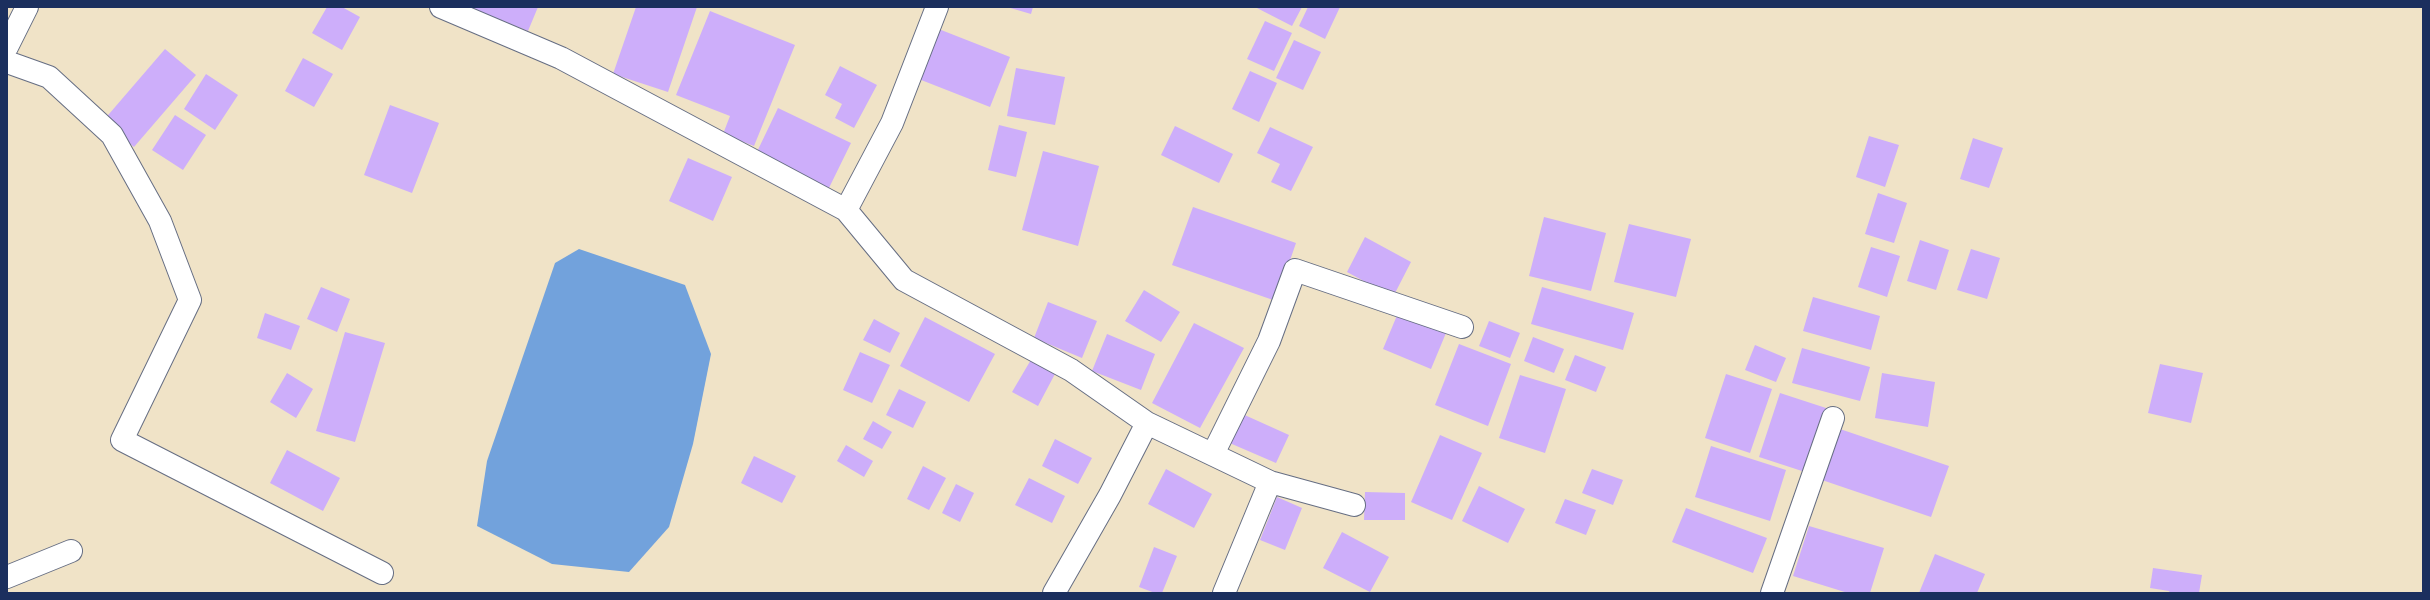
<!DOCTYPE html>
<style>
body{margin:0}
#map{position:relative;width:2430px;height:600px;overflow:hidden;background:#f0e3c7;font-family:Kalam,sans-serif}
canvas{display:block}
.frame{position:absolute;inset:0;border:8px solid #1b2f5e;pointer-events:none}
</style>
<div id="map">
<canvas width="2430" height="600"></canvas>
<div class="frame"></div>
</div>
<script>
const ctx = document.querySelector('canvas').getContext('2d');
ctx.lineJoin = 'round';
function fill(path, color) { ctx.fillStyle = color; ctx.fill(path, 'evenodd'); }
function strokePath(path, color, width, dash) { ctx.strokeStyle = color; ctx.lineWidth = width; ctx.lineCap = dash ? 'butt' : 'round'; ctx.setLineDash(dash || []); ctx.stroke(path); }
fill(new Path2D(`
 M579,249L685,285L711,354L693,444L669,527L629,572L552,564L477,526L487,461L555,263Z`), '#72a2dc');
fill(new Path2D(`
 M327,7H342L360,17L342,50L312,33Z
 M468,7H538L528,31Z
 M636,7H697L668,92L613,74Z
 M1007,7H1033L1031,14Z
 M1255,7H1302L1292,26Z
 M1308,7H1340L1325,39L1299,26Z
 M710,11L795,45L754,146L723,134L730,116L676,95Z
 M1265,21L1292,33L1274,71L1247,59Z
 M931,26L1010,57L990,107L911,76Z
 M1294,40L1321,52L1303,90L1276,78Z
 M165,49L196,75L134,147L103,121Z
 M303,58L333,74L314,107L285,91Z
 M840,66L877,85L854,128L835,118L842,104L825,95Z
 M1016,68L1065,77L1055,125L1007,116Z
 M1250,71L1277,83L1259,122L1232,109Z
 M206,74L238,95L215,130L184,109Z
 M390,105L439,123L412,193L364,175Z
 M778,108L851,143L827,192L754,158Z
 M175,115L206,135L183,170L152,150Z
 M999,125L1027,132L1016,177L988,170Z
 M1175,126L1233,154L1219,183L1161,155Z
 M1270,127L1313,147L1291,191L1271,182L1280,164L1257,153Z
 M1869,136L1899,145L1885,187L1856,177Z
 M1973,138L2003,148L1989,188L1960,179Z
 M1043,151L1099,166L1078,246L1022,230Z
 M688,158L732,177L713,221L669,201Z
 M1878,193L1907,203L1894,243L1865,234Z
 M1193,207L1296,243L1276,301L1172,265Z
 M1544,217L1606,233L1591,291L1529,276Z
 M1629,224L1691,239L1676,297L1614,282Z
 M1365,237L1411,262L1393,297L1347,272Z
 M1920,240L1949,250L1936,290L1907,281Z
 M1871,247L1900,256L1887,297L1858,287Z
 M1971,249L2000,258L1987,299L1957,290Z
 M321,287L350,299L337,332L307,319Z
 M1542,287L1634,313L1623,350L1531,324Z
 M1144,290L1180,312L1161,342L1125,321Z
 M1813,297L1880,316L1871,350L1803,331Z
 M1048,302L1097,321L1082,358L1034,338Z
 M265,313L300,326L291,350L257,338Z
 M1398,313L1446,333L1431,369L1383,349Z
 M925,317L995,354L969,402L900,366Z
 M874,319L900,333L890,353L863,340Z
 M1489,321L1520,333L1510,358L1479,346Z
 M1194,323L1244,348L1200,428L1152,403Z
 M345,332L385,343L355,442L316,431Z
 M1107,334L1155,354L1141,390L1092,371Z
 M1533,337L1564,349L1554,373L1524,361Z
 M1459,344L1511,364L1488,426L1435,405Z
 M1755,345L1786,358L1776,382L1745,370Z
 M1802,348L1870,367L1860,401L1792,383Z
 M860,352L890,365L872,403L843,390Z
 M1575,355L1606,367L1596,392L1565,380Z
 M1032,358L1056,372L1038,406L1012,392Z
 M2160,364L2203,373L2191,423L2148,413Z
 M287,373L313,389L296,418L270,402Z
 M1882,373L1935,382L1928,427L1875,418Z
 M1726,374L1772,389L1750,453L1705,438Z
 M1520,375L1566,389L1545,453L1499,438Z
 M899,389L926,402L913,428L886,415Z
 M1780,393L1826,408L1805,472L1759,457Z
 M1238,412L1289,435L1276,463L1225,441Z
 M873,421L892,432L882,449L863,439Z
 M1837,428L1949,466L1931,517L1819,479Z
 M1440,435L1482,453L1452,520L1411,502Z
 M1055,439L1092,458L1078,484L1042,466Z
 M846,445L873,461L864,477L837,461Z
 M1711,446L1786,470L1770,521L1695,497Z
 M287,450L340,478L323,511L270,483Z
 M754,456L796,476L782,503L741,483Z
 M923,466L946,478L929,510L907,499Z
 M1166,469L1212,494L1194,528L1148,504Z
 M1592,469L1623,480L1613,505L1582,493Z
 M1029,478L1065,496L1052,523L1015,505Z
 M956,484L974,493L960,522L942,513Z
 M1479,486L1525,509L1508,543L1462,521Z
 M1365,492L1405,493V520H1364Z
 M1277,497L1302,508L1285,550L1260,540Z
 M1565,499L1596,510L1586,535L1555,523Z
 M1686,508L1767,538L1753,573L1672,542Z
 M1809,526L1884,548L1870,593H1848L1793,576Z
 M1342,532L1389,557L1370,592L1323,568Z
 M1154,547L1177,556L1162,593H1155L1139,587Z
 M1935,554L1985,574L1977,593H1919Z
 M2153,568L2202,575L2199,593H2170L2169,591L2150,588Z`), '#cdaefa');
const minor = new Path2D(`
 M441,7L561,58L846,210L892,123L937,7
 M7,47L27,7
 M7,62L49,77L112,135L160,221L190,300L122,440L382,573
 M846,210L904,280L1071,370L1147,423
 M1213,454L1269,341L1295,270L1462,327
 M1270,482L1354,505
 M7,577L71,551
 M1054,593L1110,495L1147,423L1270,482L1224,593
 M1772,593L1833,418`);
strokePath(minor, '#666e83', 24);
strokePath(minor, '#fff', 22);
</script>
